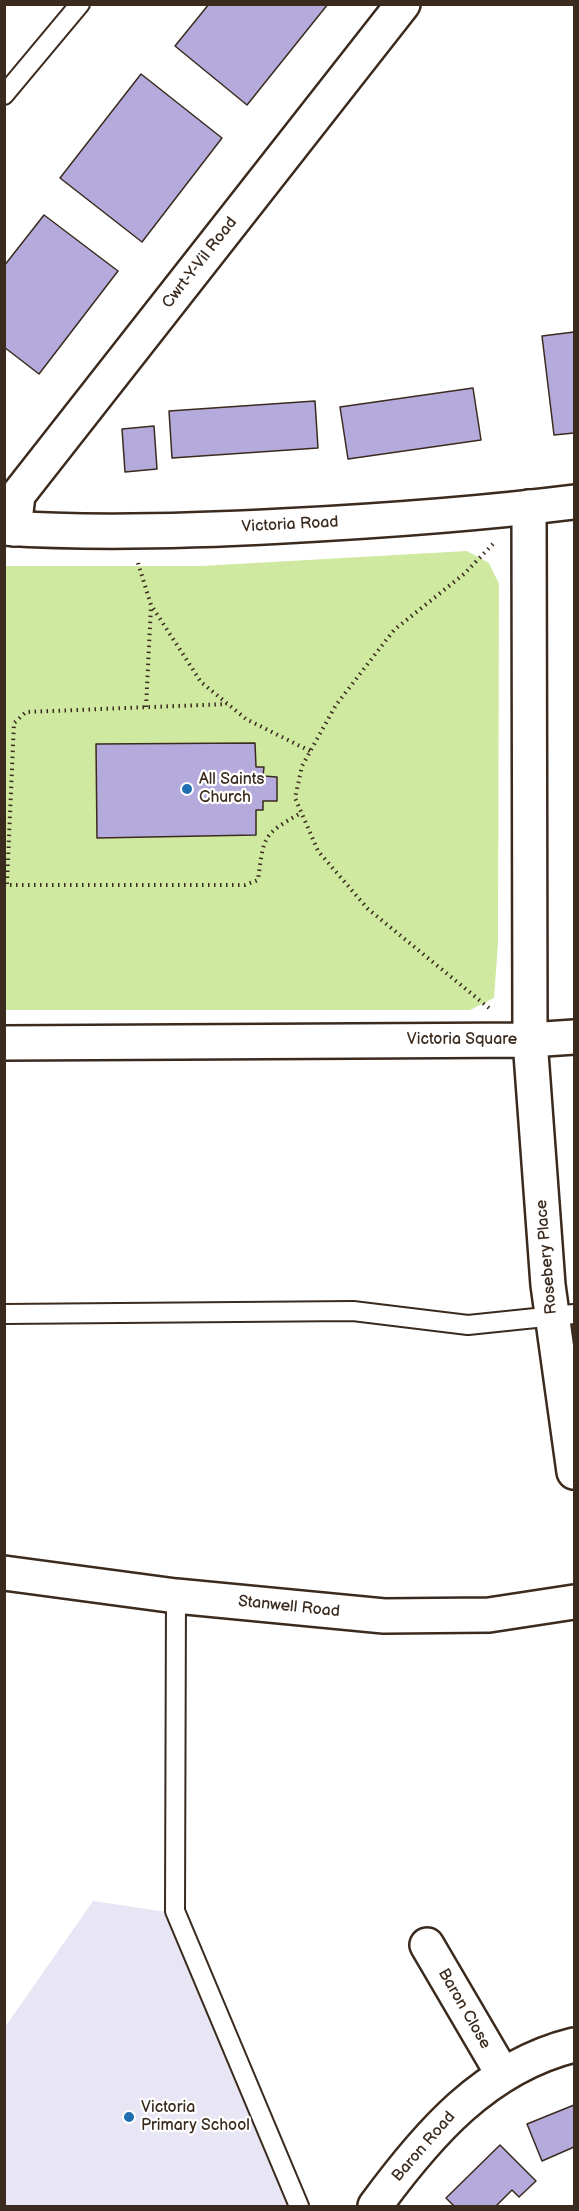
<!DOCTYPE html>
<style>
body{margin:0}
#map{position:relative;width:579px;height:2211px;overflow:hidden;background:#fff;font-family:"Balsamiq Sans",sans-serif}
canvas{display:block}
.frame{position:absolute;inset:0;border:6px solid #3b2a1e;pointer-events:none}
</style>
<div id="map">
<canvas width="579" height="2211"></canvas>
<div class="frame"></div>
</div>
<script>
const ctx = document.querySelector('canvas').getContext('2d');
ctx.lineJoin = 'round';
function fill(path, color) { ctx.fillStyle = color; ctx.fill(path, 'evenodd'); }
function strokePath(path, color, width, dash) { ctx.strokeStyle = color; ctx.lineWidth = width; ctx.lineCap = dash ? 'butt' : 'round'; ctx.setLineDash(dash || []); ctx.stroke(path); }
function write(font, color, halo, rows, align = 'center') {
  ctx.font = font + ' "Balsamiq Sans",sans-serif'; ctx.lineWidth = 4.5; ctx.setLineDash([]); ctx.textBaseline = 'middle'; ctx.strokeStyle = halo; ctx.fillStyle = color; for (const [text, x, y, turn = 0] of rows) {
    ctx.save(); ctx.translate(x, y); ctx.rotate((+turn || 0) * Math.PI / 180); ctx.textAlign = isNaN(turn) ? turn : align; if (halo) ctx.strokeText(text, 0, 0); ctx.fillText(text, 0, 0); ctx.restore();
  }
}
fill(new Path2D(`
 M93,1901L167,1912L292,2206H5V2027Z`), '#e8e6f4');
fill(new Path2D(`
 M467,551L489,563L499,584L498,943L494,998L470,1010H5L4,566H201Z`), '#cfe9a0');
const building = new Path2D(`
 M209,4H328L247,105L175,46Z
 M141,74L222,138L142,242L60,178Z
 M44,215L118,271L39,374L4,347V266Z
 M574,332V433L554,435L542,336Z
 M473,388L481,440L348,459L340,407Z
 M315,401L318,448L172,458L169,411Z
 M154,426L157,469L125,472L122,429Z
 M255,743L256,767H264L263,776L277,777V801H263V810H256V835L97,838L96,744Z
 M574,2105V2147L542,2161L527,2124Z
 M500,2145L536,2181L519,2197L512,2190L496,2206H454L446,2198Z`);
fill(building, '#b4aadb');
strokePath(building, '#3b2a1e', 1.5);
const lane = new Path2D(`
 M4,95L80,4
 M4,1314L353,1311L468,1325L574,1314
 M176,1596L175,1911L299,2206`);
const street = new Path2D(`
 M14,529L18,495L403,4
 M574,1037L530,1040L548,1285L574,1472
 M4,1043L530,1040L529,507
 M4,1573L176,1596L384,1616L489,1615L574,1602
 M427,1945L502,2073
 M375,2206C427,2135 485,2067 574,2045`);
const secondary = new Path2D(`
 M4,528C97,534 191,531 283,526C380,521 478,514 574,502`);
strokePath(lane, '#3b2a1e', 22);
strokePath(street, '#3b2a1e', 38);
strokePath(secondary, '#3b2a1e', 38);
strokePath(new Path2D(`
 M138,563L151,605L201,682L246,719L310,751
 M146,707L151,606
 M7,884L14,723L26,712L227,704
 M4,885H245L258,880C264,836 262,835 301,813
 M489,1008L368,909L318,851L295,798L302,766L336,705L394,630L464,574L493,544`), '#3b2a1e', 4, [1.5, 4.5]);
strokePath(lane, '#fff', 18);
strokePath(street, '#fff', 33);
strokePath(secondary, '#fff', 33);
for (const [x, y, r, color] of [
 [187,789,6,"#1f6fb2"],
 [129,2117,6,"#1f6fb2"]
]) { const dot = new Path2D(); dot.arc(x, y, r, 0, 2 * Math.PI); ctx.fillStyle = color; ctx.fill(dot); strokePath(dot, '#fff', 2); }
write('16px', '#3b2a1e', '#fff', [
 ["Cwrt-Y-Vil Road",200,263,-52],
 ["Victoria Road",290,525,-3],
 ["Victoria Square",462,1040],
 ["Rosebery Place",547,1257,-95],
 ["Stanwell Road",289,1607,6],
 ["Baron Close",464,2009,60],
 ["Baron Road",424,2147,-49]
]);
write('16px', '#3b2a1e', '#fff', [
 ["All Saints",199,780],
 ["Church",199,798],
 ["Victoria",141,2108],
 ["Primary School",141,2126]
], 'left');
</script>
